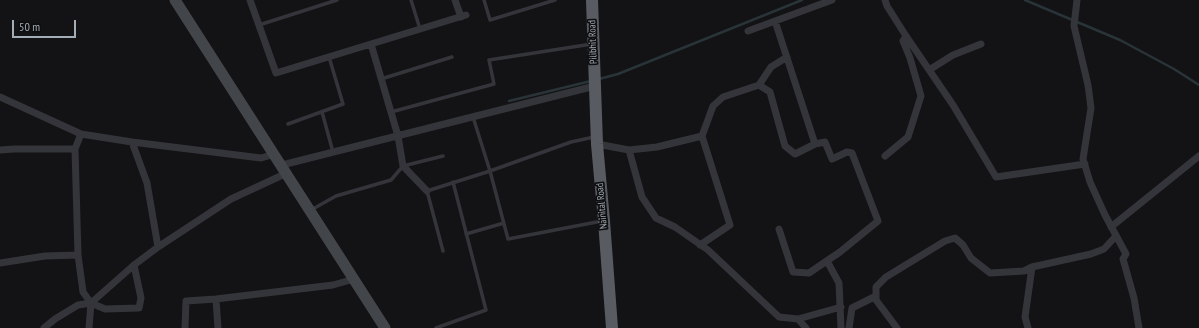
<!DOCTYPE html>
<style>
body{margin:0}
#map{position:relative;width:1199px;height:328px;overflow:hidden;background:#131315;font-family:"PT Sans Narrow",sans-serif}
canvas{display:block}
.scale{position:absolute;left:12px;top:20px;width:64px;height:18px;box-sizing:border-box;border:2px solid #a4acb5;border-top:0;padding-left:5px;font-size:12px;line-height:14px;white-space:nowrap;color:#a4acb5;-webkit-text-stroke:3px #0e0e10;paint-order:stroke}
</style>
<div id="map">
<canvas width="1199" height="328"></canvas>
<div class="scale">50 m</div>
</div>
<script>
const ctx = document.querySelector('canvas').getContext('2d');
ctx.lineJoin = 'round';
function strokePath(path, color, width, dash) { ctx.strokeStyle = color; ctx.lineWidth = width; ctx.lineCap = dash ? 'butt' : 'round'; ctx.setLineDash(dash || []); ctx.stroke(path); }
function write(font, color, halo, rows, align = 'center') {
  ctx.font = font + ' "PT Sans Narrow",sans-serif'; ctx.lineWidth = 3.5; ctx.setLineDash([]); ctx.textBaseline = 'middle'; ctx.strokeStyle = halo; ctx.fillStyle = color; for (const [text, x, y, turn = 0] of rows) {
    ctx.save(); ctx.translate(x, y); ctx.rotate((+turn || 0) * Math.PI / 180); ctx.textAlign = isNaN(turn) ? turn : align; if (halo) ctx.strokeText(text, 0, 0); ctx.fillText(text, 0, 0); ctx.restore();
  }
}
strokePath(new Path2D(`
 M1025,0L1120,40L1174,69L1199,85
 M599,79L618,74L802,0
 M509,101L591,81`), '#293439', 2.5);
strokePath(new Path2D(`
 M411,0L420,29
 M484,0L490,20L555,0
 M259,25L337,0
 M381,79L452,57
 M322,112L333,152
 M391,112L494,84L489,60L592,44
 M473,117L490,171L508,239L602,221
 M288,124L343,104L329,57
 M311,210L336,196L391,180L403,166L443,156
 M466,234L504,223
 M443,251L427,191L490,171L571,142L594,137
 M436,328L486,310L453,182`), '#34353a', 3.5);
strokePath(new Path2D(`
 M250,0L276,73L466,15
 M455,0L461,17
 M885,0L887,6L906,36L953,105L996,177L1085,164
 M1077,0L1074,26L1088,85L1091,108L1083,159L1090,182L1105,215L1126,254L1123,259L1134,298L1139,328
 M775,21L815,144
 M748,31L832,0
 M371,44L398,136L403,166L427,191
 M929,70L953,55L981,44
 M759,85L770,92L785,146L795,154L815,144L825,142L832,159L847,152L852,153L878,221L840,252L809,273L793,272L779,229
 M0,97L81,134L132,142L261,158L275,154
 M81,134L75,149L78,255L83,292L91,303L105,309L139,308L141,298L134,265
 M132,142L147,183L158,247
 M597,144L629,150L657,147L702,136L713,106L723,97L759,85L771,67L787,57
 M0,150L14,149H75
 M629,150L642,197L656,218L675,227L708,250L779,317L798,319L806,328
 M885,156L908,137L921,96L910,58L903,41L906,36
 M282,165L595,86
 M1111,227L1199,156
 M700,245L730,225L702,136
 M827,261L839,283L841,328
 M0,263L45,256L78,255
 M216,299L218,328
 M798,319L841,307
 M44,328L55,319L78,305L91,303L134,265L158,247L231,199L287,173
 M89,328L91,303
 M185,328L186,301L216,299L333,285L354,279
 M849,328L852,308L876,296
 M897,328L876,300V287L886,277L945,241L955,238L963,245L971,258L990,273L1024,271L1032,267
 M1028,328L1025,317L1032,267L1091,254L1104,249L1116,236`), '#34353a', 7);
strokePath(new Path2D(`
 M175,0L385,328`), '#42454a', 11);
strokePath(new Path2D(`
 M592,0L597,144L604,221L612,328`), '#585c62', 12);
write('10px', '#a4acb5', '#0e0e10', [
 ["Pilibhit Road",593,42,-92],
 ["Nainital Road",602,206,-95]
]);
</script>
